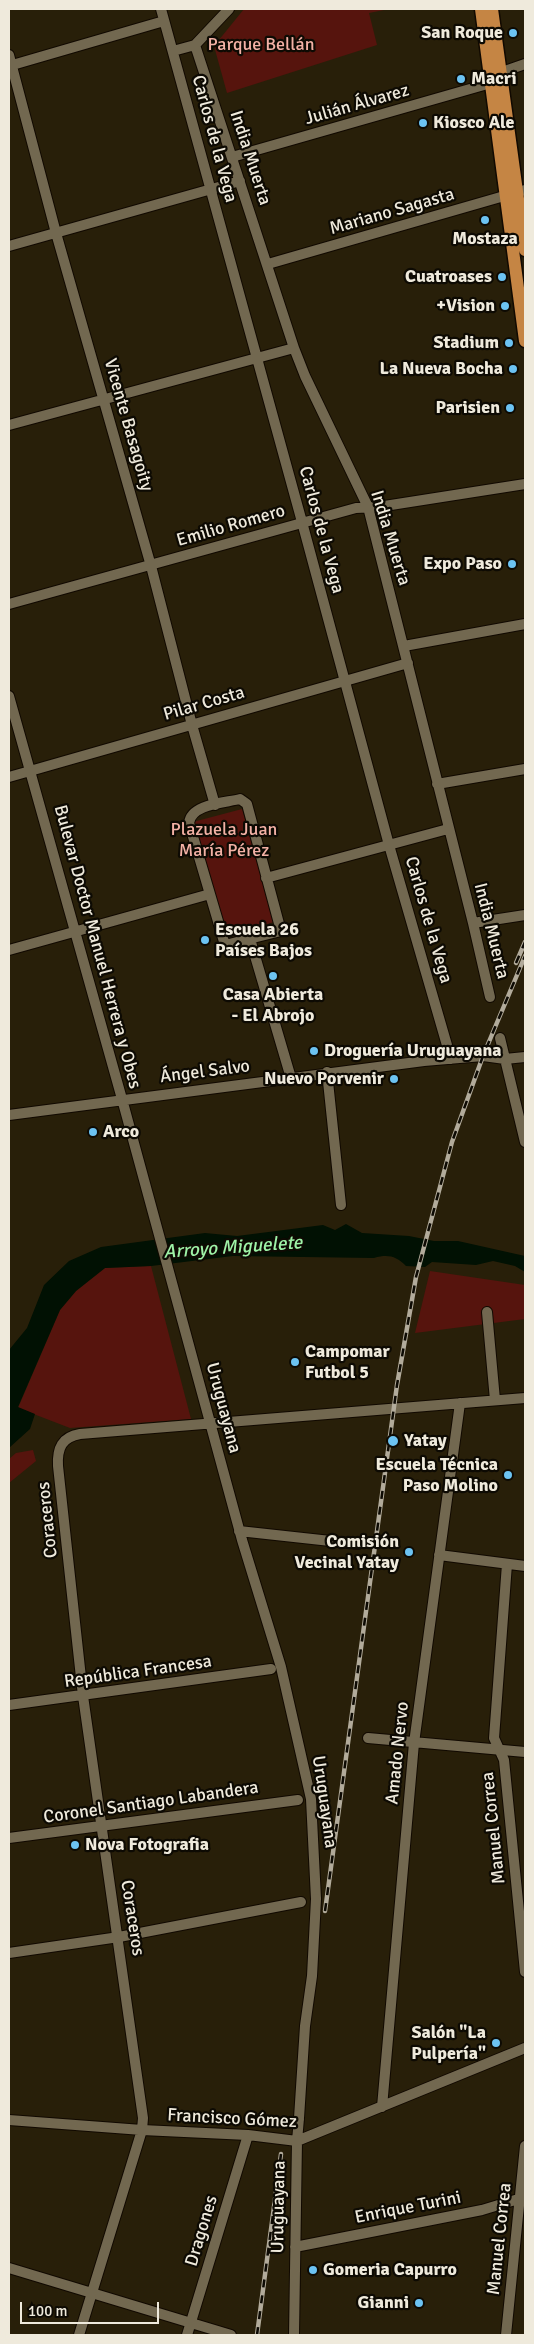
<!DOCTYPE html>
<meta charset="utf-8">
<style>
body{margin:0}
#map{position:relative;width:534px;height:2344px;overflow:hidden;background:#281f09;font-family:Signika,sans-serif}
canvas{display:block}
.frame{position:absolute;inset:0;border:10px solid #efeadc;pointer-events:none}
.scale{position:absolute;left:20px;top:2302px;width:139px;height:22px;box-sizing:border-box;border:2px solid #efeadc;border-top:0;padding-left:6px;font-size:15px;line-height:18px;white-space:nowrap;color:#efeadc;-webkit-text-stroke:4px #0d0a03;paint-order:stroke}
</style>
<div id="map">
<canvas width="534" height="2344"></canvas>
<div class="frame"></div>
<div class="scale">100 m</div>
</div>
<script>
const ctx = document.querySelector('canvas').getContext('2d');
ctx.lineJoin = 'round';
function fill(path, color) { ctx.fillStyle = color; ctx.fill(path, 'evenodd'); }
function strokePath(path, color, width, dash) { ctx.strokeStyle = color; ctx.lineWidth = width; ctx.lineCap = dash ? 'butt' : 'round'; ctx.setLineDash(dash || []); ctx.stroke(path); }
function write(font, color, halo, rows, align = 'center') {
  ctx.font = font + ' Signika,sans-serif'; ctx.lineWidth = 4.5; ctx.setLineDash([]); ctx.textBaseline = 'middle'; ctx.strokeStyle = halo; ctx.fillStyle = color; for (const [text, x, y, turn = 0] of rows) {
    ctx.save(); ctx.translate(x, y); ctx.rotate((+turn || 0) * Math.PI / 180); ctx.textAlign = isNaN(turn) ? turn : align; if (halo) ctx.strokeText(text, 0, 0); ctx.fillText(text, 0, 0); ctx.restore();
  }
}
fill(new Path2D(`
 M244,9H389L369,13L377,45L227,93L214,46Z
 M242,809L274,922L228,936L193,822Z
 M151,1266L191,1419L70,1428L18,1408L60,1310L76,1291L105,1268Z
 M430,1271L525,1285V1319L415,1333Z
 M33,1450L36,1461L9,1483V1459L16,1453Z`), '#56140d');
fill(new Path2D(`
 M346,1224L362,1233L409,1236L434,1241H458L525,1256V1272L515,1266L493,1261L476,1265L432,1262L425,1267L406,1266C396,1256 388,1254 374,1258L233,1256L151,1266L105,1268L76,1291L60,1310L18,1407L35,1414L30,1429L9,1448V1350L27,1328L44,1285L69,1261L101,1247L205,1233L237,1236L323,1225L335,1230Z`), '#011103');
const minor = new Path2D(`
 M161,9L302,522L389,845L451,1059
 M195,45L294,348L305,376L368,507L473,923L490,997
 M173,51L195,45L229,9
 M9,55L56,233L151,566L192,725L215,805
 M9,66L164,21
 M502,72L525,64
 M232,157L491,83
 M9,246L240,181
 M268,264L525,190
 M9,425L294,348
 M9,604L356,508L378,507L525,484
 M404,646L525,624
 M9,696L122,1099L242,1540L281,1667L311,1799L316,1899
 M9,777L408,663
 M437,784L525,769
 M240,799L247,804L281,931L225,945L189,823C191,804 224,803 240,799Z
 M266,878L448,829
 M473,923L525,915
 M250,939L291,1078
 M9,950L210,894
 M500,1038L525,1142
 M327,1072L341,1205
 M9,1115L424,1061L483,1056L505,1059L525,1057
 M487,1312L495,1400
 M239,1531L358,1544
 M439,1555L525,1566
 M507,1564L494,1738L504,1760L525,1972
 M9,1705L271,1669
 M368,1738L525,1752
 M9,1838L298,1800
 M9,1953L119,1937L301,1902
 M382,2107L414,1743L460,1403
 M9,2120L142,2130L248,2135L297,2141L525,2048
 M295,2247L482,2210L525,2197
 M9,2268L231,2335
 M79,2335L142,2130L143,2118L83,1696L58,1466C57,1448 62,1437 80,1434L525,1398
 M187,2335L248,2135
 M294,2335L297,2141L299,2118
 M506,2335L525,2146`);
const major = new Path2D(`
 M481,9L525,341
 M492,9L525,250`);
strokePath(minor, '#110900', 12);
strokePath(major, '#110900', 15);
strokePath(minor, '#726850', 10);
strokePath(major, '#c58544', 12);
const rail = new Path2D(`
 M516,963L525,942
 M325,1911L397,1385L416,1277L452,1142L483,1056L525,956
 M257,2335L281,2154`);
strokePath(rail, '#b2ab9b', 4.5);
strokePath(rail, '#0d0a03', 2.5, [8]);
const minorBridge = new Path2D(`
 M299,2118L305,2026L312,1976L316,1899`);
strokePath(minorBridge, '#110900', 12, []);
strokePath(minorBridge, '#726850', 10);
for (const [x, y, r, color] of [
 [513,33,5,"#6cc3f2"],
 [461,79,5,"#6cc3f2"],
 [423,123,5,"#6cc3f2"],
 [485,220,5,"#6cc3f2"],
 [502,277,5,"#6cc3f2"],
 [505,306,5,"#6cc3f2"],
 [509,343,5,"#6cc3f2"],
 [513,369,5,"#6cc3f2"],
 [510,408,5,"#6cc3f2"],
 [512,564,5,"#6cc3f2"],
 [205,940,5,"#6cc3f2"],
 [273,976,5,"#6cc3f2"],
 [314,1051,5,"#6cc3f2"],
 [394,1079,5,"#6cc3f2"],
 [93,1132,5,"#6cc3f2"],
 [295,1362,5,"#6cc3f2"],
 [393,1441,6,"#6cc3f2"],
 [508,1475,5,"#6cc3f2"],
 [409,1552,5,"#6cc3f2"],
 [75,1845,5,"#6cc3f2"],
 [496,2043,5,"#6cc3f2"],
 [313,2270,5,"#6cc3f2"],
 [419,2303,5,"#6cc3f2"]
]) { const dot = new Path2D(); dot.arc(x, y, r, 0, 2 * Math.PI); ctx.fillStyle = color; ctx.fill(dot); strokePath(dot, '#0d0a03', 2); }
write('bold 18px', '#efeadc', '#0d0a03', [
 ["San Roque",503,33],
 ["Macri",471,79,"left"],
 ["Kiosco Ale",433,123,"left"],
 ["Mostaza",485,239,"center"],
 ["Cuatroases",492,277],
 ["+Vision",495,306],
 ["Stadium",499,343],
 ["La Nueva Bocha",503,369],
 ["Parisien",500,408],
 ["Expo Paso",502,564],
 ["Escuela 26",215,930,"left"],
 ["Países Bajos",215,951,"left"],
 ["Casa Abierta",273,995,"center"],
 ["- El Abrojo",273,1016,"center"],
 ["Droguería Uruguayana",324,1051,"left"],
 ["Nuevo Porvenir",384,1079],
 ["Arco",103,1132,"left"],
 ["Campomar",305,1352,"left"],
 ["Futbol 5",305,1373,"left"],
 ["Yatay",404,1441,"left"],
 ["Escuela Técnica",498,1465],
 ["Paso Molino",498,1486],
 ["Comisión",399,1542],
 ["Vecinal Yatay",399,1563],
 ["Nova Fotografia",85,1845,"left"],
 ["Salón \"La",486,2033],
 ["Pulpería\"",486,2054],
 ["Gomeria Capurro",323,2270,"left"],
 ["Gianni",409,2303]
], 'right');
write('18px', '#f3b1a5', '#0d0a03', [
 ["Parque Bellán",261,45],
 ["Plazuela Juan",224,830],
 ["María Pérez",224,851]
]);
write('18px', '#efeadc', '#0d0a03', [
 ["Julián Álvarez",357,105,-16],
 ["Carlos de la Vega",214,139,75],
 ["India Muerta",250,158,72],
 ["Mariano Sagasta",392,212,-16],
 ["Vicente Basagoity",128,425,74],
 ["Emilio Romero",231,526,-16],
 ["Carlos de la Vega",321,530,75],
 ["India Muerta",390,538,73],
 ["Pilar Costa",204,704,-16],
 ["Carlos de la Vega",428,920,74],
 ["India Muerta",491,931,76],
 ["Bulevar Doctor Manuel Herrera y Obes",97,947,75],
 ["Ángel Salvo",205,1072,-7],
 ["Uruguayana",223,1408,75],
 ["Coraceros",48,1520,-96],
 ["República Francesa",138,1672,-8],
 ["Amado Nervo",398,1753,-84],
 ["Uruguayana",324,1802,82],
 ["Coronel Santiago Labandera",151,1803,-8],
 ["Manuel Correa",494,1828,-96],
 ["Coraceros",132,1918,81],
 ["Francisco Gómez",232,2119,3],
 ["Uruguayana",279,2207,-89],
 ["Enrique Turini",408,2208,-11],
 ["Dragones",202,2231,-73],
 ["Manuel Correa",500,2239,-84]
]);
write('italic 19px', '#9ef3a7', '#0d0a03', [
 ["Arroyo Miguelete",233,1248,-4]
]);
</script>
